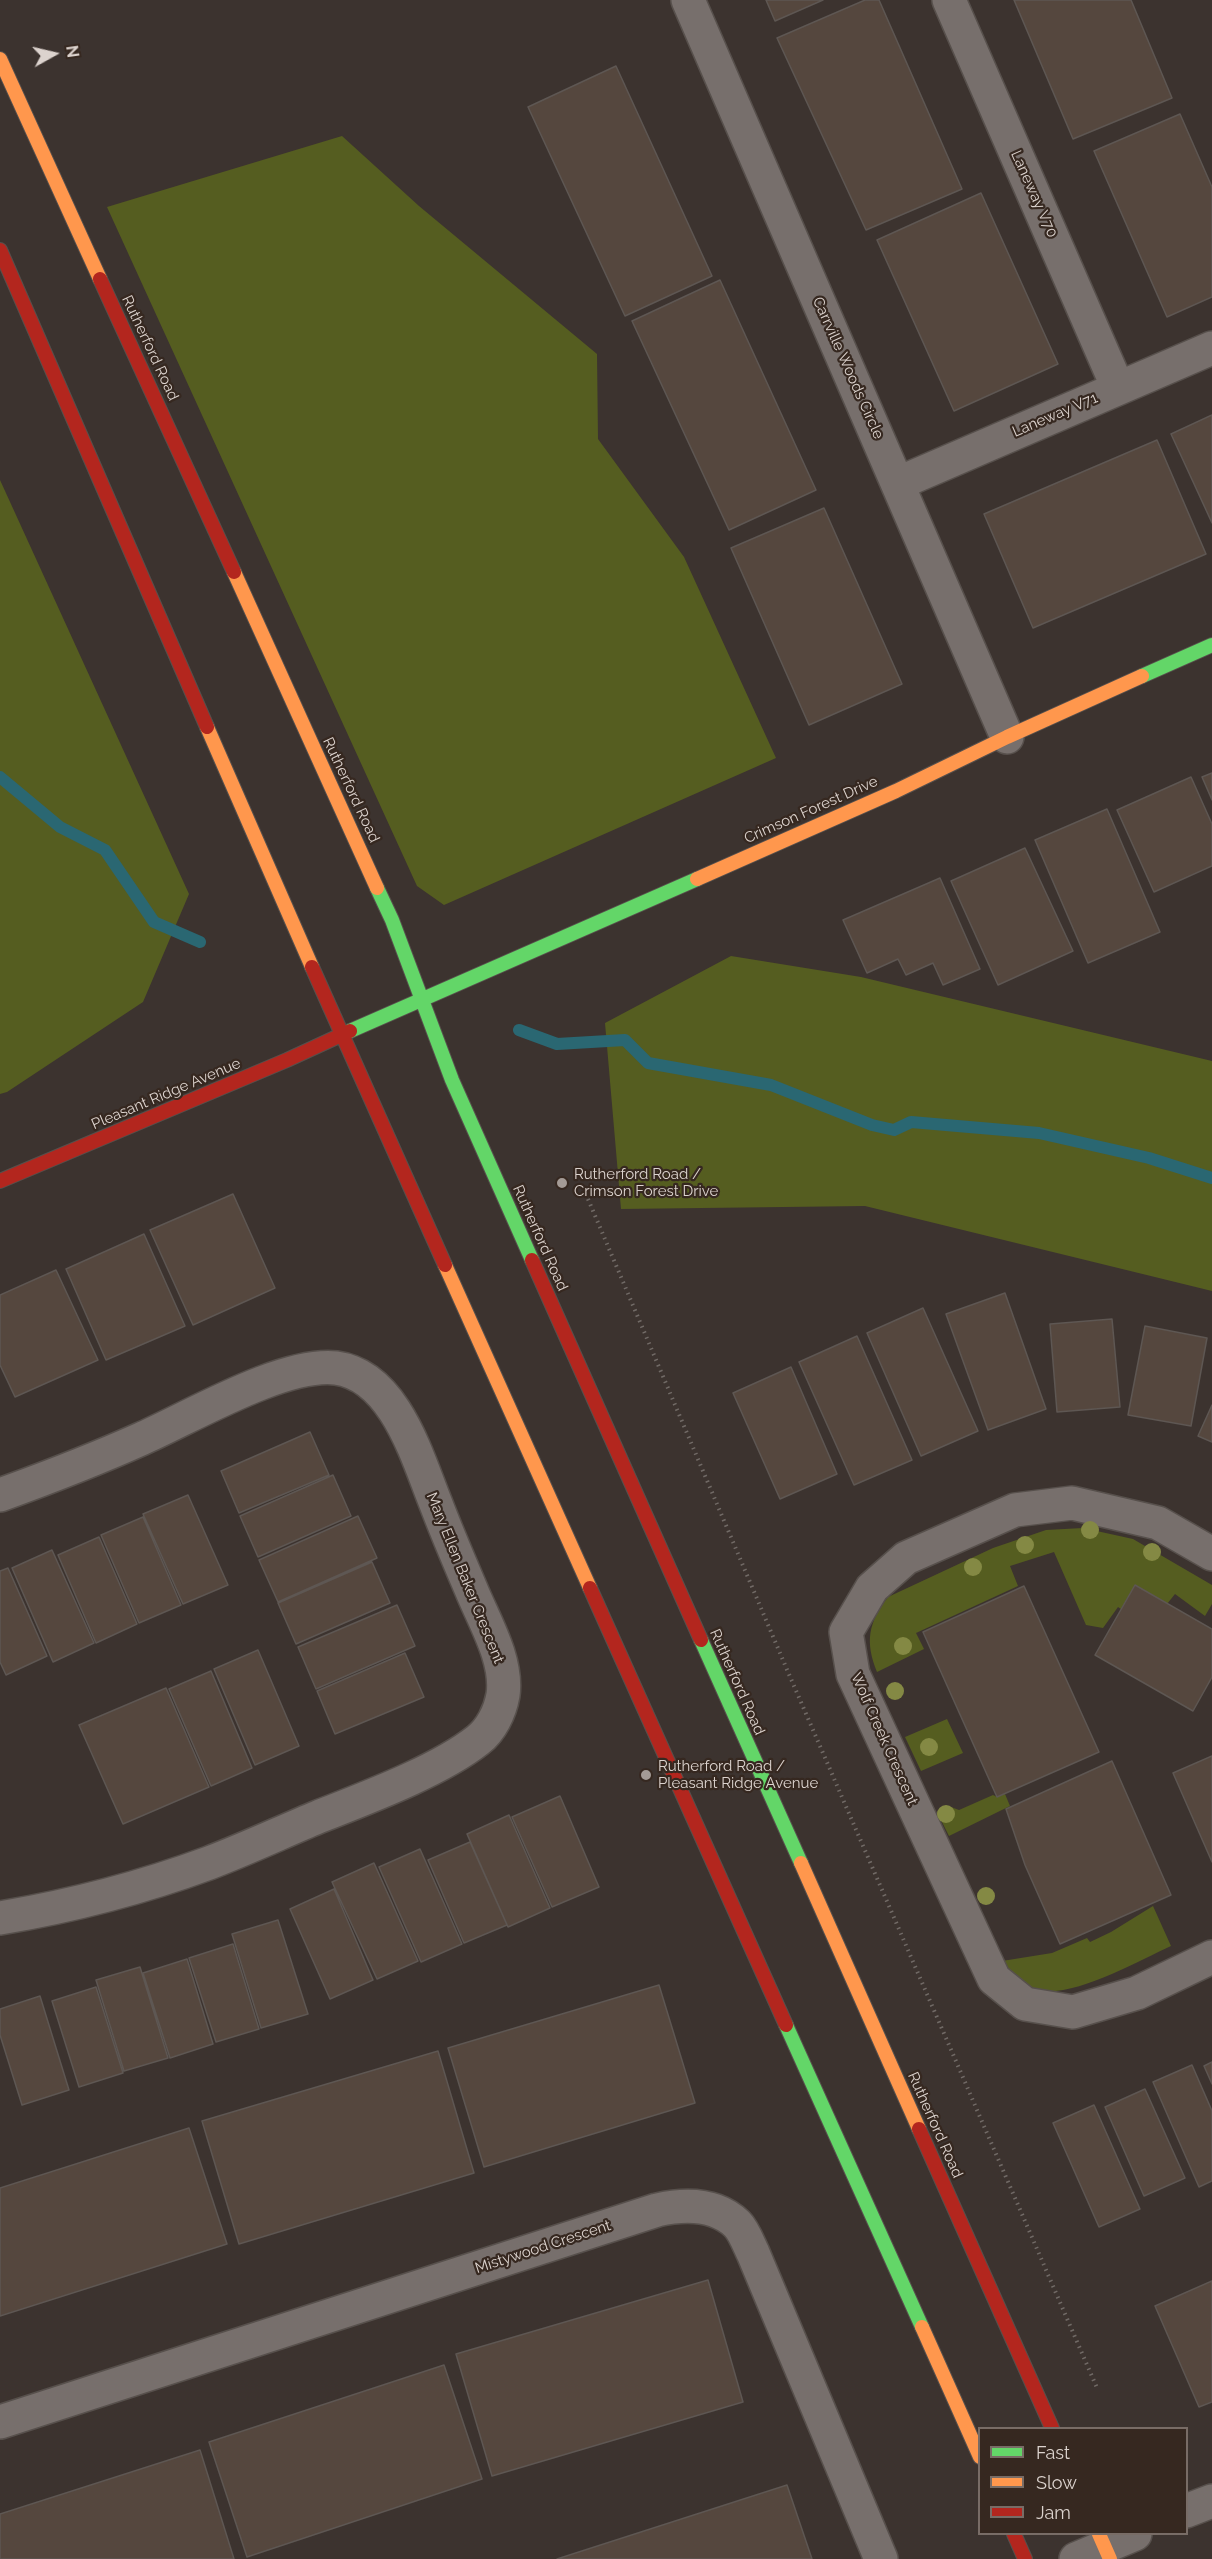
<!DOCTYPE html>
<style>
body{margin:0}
#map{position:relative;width:1212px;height:2559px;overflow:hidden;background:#3c332f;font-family:Raleway,sans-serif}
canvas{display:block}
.legend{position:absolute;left:978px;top:2427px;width:210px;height:108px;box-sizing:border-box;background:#362820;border:2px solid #786c66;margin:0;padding:8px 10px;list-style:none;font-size:18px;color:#dcd3ce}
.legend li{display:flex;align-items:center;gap:12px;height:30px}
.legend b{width:30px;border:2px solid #786c66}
.north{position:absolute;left:24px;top:24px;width:60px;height:60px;-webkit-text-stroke:4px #362820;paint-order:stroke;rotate:82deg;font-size:16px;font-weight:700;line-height:24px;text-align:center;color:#dcd3ce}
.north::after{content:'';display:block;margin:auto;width:21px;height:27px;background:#dcd3ce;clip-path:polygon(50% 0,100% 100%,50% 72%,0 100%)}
</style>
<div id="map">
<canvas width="1212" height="2559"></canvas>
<ul class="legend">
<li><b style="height:8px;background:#63d668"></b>Fast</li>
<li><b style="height:8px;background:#ff974d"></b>Slow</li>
<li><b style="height:8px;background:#b3261e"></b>Jam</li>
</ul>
<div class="north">N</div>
</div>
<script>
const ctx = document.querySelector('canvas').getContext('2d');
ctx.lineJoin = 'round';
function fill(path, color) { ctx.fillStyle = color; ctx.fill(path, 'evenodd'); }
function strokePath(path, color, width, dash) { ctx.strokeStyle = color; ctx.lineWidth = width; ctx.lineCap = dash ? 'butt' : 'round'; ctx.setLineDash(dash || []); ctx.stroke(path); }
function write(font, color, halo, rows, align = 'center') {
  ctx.font = font + ' Raleway,sans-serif'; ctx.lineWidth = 4.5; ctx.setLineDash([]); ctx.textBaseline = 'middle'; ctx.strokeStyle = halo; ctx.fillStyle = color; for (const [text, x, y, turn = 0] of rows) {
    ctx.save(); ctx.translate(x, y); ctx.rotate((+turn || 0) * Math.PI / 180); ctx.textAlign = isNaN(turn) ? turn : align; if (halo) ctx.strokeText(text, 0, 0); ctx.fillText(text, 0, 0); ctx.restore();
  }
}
fill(new Path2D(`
 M342,136L419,206L597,354L598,439L684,557L776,758L444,905L417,886L107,207Z
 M0,480L189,894L143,1002L7,1092L0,1094Z
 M731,956L861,977L1212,1061V1291L865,1206L621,1209L605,1023Z
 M1083,1528L1133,1539L1212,1585V1604L1205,1616L1175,1594L1167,1604L1135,1585L1121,1609L1118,1607L1103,1628L1086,1625L1054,1552L1010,1566L1018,1586L916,1633L924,1649L877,1672C865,1642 868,1623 888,1597L993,1548L1046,1530Z
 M947,1719L963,1753L921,1771L905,1737Z
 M1005,1794L1010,1806L949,1836L937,1812L951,1807L959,1810L993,1795L997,1797Z
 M1153,1906L1171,1946C1138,1961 1072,1999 1037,1990C1022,1987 1011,1973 1002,1961L1052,1953L1087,1938L1090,1942L1111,1932Z`), '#555d20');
strokePath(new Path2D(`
 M0,777L60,827L105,850L154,922L200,942
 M519,1030L557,1044L625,1040L648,1063L771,1085L872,1125L894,1130L911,1122L1039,1133L1149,1158L1212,1178`), '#2a6772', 12);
const building = new Path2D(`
 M766,0H823L775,21Z
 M865,0H879L962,189L866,230L777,38Z
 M1014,0H1131L1172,98L1073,139Z
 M616,66L712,276L625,316L528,107Z
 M1180,114L1212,187V297L1167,317L1094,151Z
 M981,193L1058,364L954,411L877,240Z
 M720,280L816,490L729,530L632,321Z
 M1212,415V523L1171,434Z
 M1157,440L1206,554L1033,628L984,514Z
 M824,508L902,684L809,725L731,548Z
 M1212,773V800L1202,777Z
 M1191,777L1212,824V866L1154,892L1117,810Z
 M1107,809L1160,932L1088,963L1035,840Z
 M1025,848L1073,951L998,985L951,881Z
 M940,878L980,969L943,985L933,963L906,975L898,959L867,973L843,920Z
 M233,1194L275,1288L193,1325L150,1230Z
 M144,1234L185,1326L106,1360L66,1269Z
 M56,1270L98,1360L15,1397L0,1365V1295Z
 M1005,1293L1046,1409L988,1430L946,1314Z
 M923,1308L978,1431L921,1456L867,1333Z
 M1112,1319L1120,1407L1057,1412L1050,1324Z
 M1145,1326L1207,1338L1191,1426L1128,1415Z
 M857,1336L912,1460L854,1485L799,1362Z
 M791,1367L837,1474L780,1499L733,1393Z
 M1212,1405V1442L1198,1436Z
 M310,1432L329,1475L239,1513L221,1471Z
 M333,1475L351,1516L258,1557L240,1516Z
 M188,1495L228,1585L183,1604L143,1514Z
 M358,1516L377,1558L278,1602L259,1560Z
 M143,1517L181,1605L139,1623L101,1535Z
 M99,1537L137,1624L96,1643L58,1555Z
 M52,1550L94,1643L53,1662L12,1568Z
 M372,1562L390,1603L296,1644L278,1603Z
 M8,1568L47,1656L6,1675L0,1662V1571Z
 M1135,1585L1212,1629V1677L1193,1711L1095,1655Z
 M1024,1586L1099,1752L997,1797L923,1632Z
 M397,1605L415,1646L316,1689L298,1647Z
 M258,1650L299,1746L255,1765L214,1669Z
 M405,1653L424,1697L335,1734L317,1691Z
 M211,1671L252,1768L211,1786L169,1689Z
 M166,1688L209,1787L123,1824L79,1725Z
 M1212,1756V1862L1173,1773Z
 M1112,1761L1171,1895L1060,1944L1025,1865L1006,1809Z
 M560,1796L599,1887L552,1907L512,1817Z
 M509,1815L550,1908L508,1927L467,1834Z
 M470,1842L507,1925L464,1943L428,1860Z
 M420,1849L462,1944L421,1962L379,1867Z
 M374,1863L418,1961L377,1979L332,1882Z
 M334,1889L373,1980L330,1999L290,1909Z
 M278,1920L308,2014L261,2028L232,1934Z
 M233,1944L259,2029L216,2042L189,1958Z
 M187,1959L213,2044L170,2058L143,1973Z
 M140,1967L168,2058L124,2071L96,1980Z
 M659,1985L695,2103L484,2167L448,2048Z
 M96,1987L123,2073L79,2087L52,2001Z
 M40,1996L69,2090L22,2105L0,2035V2009Z
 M438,2051L474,2173L239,2244L202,2121Z
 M1212,2062V2084L1204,2066Z
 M1192,2065L1212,2111V2181L1199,2187L1153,2082Z
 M1145,2089L1185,2178L1144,2196L1105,2107Z
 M1094,2105L1140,2209L1099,2227L1053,2123Z
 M189,2128L227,2244L0,2316V2188Z
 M708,2280L743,2402L492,2476L456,2354Z
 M1212,2281V2402L1199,2407L1155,2306Z
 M444,2365L482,2479L247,2557L209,2442Z
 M200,2450L234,2559H0V2514Z
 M787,2485L812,2559H557Z`);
fill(building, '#55473e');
strokePath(building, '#5e5753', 1.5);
const street = new Path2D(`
 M688,0L1007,737
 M949,0L1118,388
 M899,483L1212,348
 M0,1495C47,1478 94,1460 141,1439C191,1417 283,1362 336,1368C395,1376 417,1457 436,1504C447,1533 459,1561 471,1589C484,1621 508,1660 503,1695C500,1712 491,1730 478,1740C439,1771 366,1798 318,1817C282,1832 246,1849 209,1863C141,1888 72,1906 0,1918
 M1212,1554L1158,1523L1072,1503L1015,1510L906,1558L872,1588L846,1632L853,1674L994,1979L1025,2004L1073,2012L1137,1993L1212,1957
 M0,2422L657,2210C684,2204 715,2203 737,2224C744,2231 749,2245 753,2253L881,2559
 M1186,2511L1212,2501
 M1076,2559L1135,2534`);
const fast = new Path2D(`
 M1142,676L1212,645
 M377,888L392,920L452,1080L532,1260
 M350,1031L697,879
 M701,1640L801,1863
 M786,2025L922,2327`);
const slow = new Path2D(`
 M0,59L100,279
 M234,572L377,888
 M207,727L312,967
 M697,879L896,791L1007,737L1142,676
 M445,1265L590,1588
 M801,1863L919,2129
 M922,2327L980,2457
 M1099,2534L1110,2559`);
const jam = new Path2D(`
 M0,250L207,727
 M100,279L234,572
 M312,967L445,1265
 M0,1181L287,1060L350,1031
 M532,1260L701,1640
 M590,1588L786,2025
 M919,2129L1052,2428
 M1014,2534L1025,2559`);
strokePath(street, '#57504c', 36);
strokePath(fast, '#57504c', 16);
strokePath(slow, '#57504c', 16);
strokePath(jam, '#57504c', 16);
strokePath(new Path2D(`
 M588,1199L788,1672L1097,2388`), '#716a66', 4, [1.5, 4.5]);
strokePath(street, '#776f6c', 33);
strokePath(fast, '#63d668', 14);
strokePath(slow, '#ff974d', 14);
strokePath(jam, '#b3261e', 14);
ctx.fillStyle = '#848944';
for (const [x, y] of [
 [1090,1530],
 [1025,1545],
 [1152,1552],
 [973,1567],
 [903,1646],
 [895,1691],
 [929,1747],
 [946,1814],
 [986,1896]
]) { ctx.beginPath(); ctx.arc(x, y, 9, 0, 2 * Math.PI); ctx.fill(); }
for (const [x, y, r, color] of [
 [562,1183,6,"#a49b96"],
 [646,1775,6,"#a49b96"]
]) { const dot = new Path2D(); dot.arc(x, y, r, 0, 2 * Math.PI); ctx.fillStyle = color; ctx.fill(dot); strokePath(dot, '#362820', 2); }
write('15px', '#dcd3ce', '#362820', [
 ["Laneway V70",1034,194,66],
 ["Rutherford Road",150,348,65],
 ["Carrville Woods Circle",848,368,66],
 ["Laneway V71",1055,415,-23],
 ["Rutherford Road",351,790,65],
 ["Crimson Forest Drive",811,810,-24],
 ["Pleasant Ridge Avenue",166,1094,-23],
 ["Rutherford Road",540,1238,66],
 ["Mary Ellen Baker Crescent",465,1578,68],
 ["Rutherford Road",737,1682,66],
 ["Wolf Creek Crescent",884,1739,66],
 ["Rutherford Road",935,2125,66],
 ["Mistywood Crescent",543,2247,-18]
]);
write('15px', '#dcd3ce', '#362820', [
 ["Rutherford Road /",574,1174],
 ["Crimson Forest Drive",574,1191],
 ["Rutherford Road /",658,1766],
 ["Pleasant Ridge Avenue",658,1783]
], 'left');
</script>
